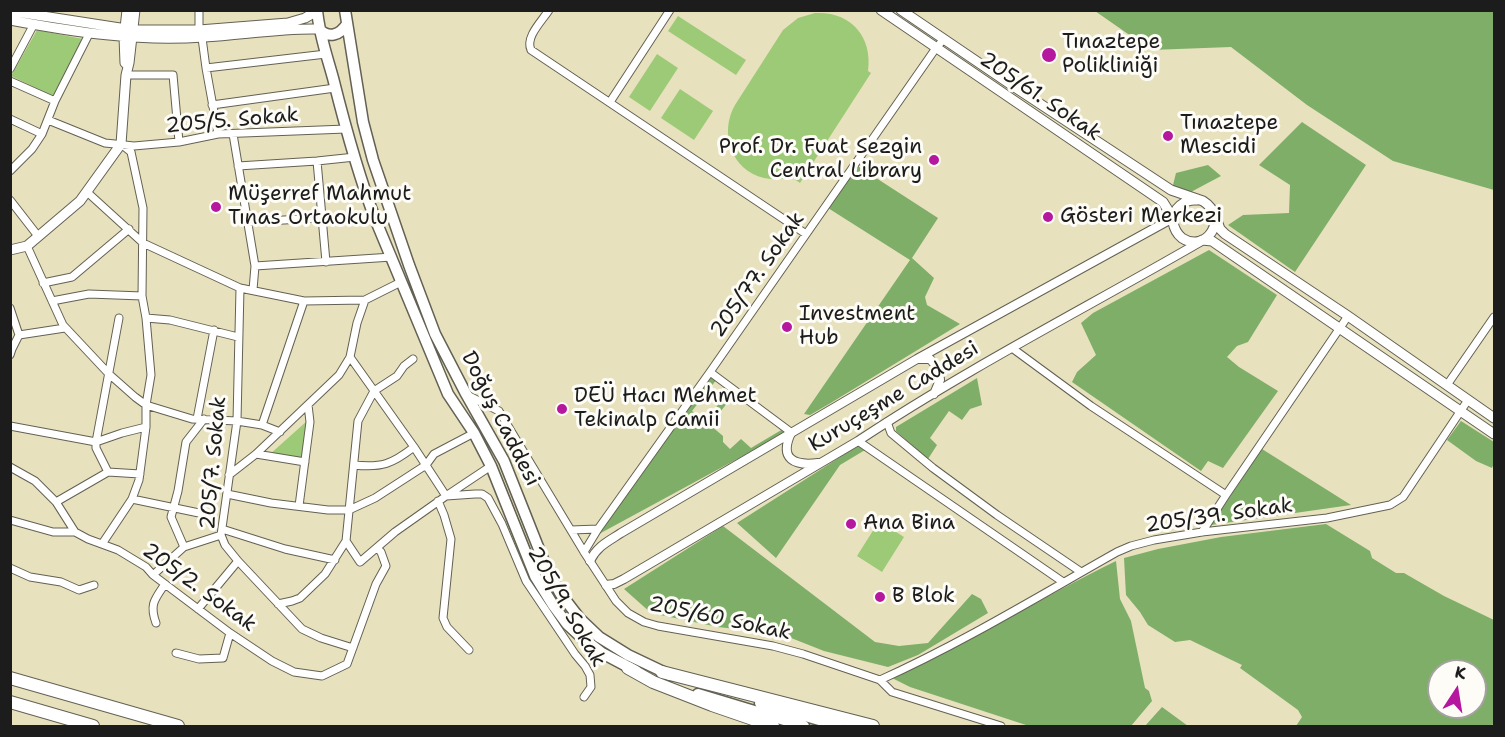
<!DOCTYPE html>
<meta charset="utf-8">
<style>
body{margin:0}
#map{position:relative;width:1505px;height:737px;overflow:hidden;background:#e8e1bd;font-family:"Shantell Sans",sans-serif}
canvas{display:block}
.frame{position:absolute;inset:0;border:12px solid #1c1c1c;pointer-events:none}
.north{position:absolute;left:1427px;top:659px;width:60px;height:60px;box-sizing:border-box;background:#fdfcf7;border:2px solid #a3a29f;border-radius:50%;rotate:12deg;font-size:16px;font-weight:700;line-height:24px;text-align:center;color:#1c1c1c}
.north::after{content:'';display:block;margin:auto;width:21px;height:27px;background:#b5179e;clip-path:polygon(50% 0,100% 100%,50% 72%,0 100%)}
</style>
<div id="map">
<canvas width="1505" height="737"></canvas>
<div class="frame"></div>
<div class="north">K</div>
</div>
<script>
const ctx = document.querySelector('canvas').getContext('2d');
ctx.lineJoin = 'round';
function fill(path, color) { ctx.fillStyle = color; ctx.fill(path, 'evenodd'); }
function strokePath(path, color, width, dash) { ctx.strokeStyle = color; ctx.lineWidth = width; ctx.lineCap = dash ? 'butt' : 'round'; ctx.setLineDash(dash || []); ctx.stroke(path); }
function write(font, color, halo, rows, align = 'center') {
  ctx.font = font + ' "Shantell Sans",sans-serif'; ctx.lineWidth = 6; ctx.setLineDash([]); ctx.textBaseline = 'middle'; ctx.strokeStyle = halo; ctx.fillStyle = color; for (const [text, x, y, turn = 0] of rows) {
    ctx.save(); ctx.translate(x, y); ctx.rotate((+turn || 0) * Math.PI / 180); ctx.textAlign = isNaN(turn) ? turn : align; if (halo) ctx.strokeText(text, 0, 0); ctx.fillText(text, 0, 0); ctx.restore();
  }
}
fill(new Path2D(`
 M815,13C850,11 873,36 868,71L871,73L800,183C797,181 795,179 792,178C790,177 785,179 783,179C776,180 770,179 764,178C731,170 719,133 735,105L783,30L798,18Z
 M678,16L746,60L736,75L668,31Z
 M37,30L83,39L75,56L53,96L11,76Z
 M657,54L678,68L650,111L629,97Z
 M680,89L713,111L694,140L661,118Z
 M307,421L302,460L269,455Z
 M879,521L904,537L882,572L857,556Z`), '#9dca77');
fill(new Path2D(`
 M1095,11H1494V190L1393,161L1307,105L1231,47L1151,50Z
 M1302,122L1366,165L1295,272L1228,225L1243,215L1289,213L1290,185L1259,165Z
 M856,165L938,218L912,258L934,278L925,297L927,305L960,324L829,404L810,415L804,414L910,260L828,208Z
 M1208,165L1221,176L1189,193L1172,189L1176,173Z
 M1209,250L1277,295L1248,342L1237,346L1227,357L1239,367L1278,391L1223,468L1208,461L1201,471L1072,382L1077,372L1096,355L1081,323L1093,313Z
 M712,375L717,379L692,411L705,422L730,389L735,393L710,425L723,436V442L730,449L741,439L751,448L783,429L787,432L599,534Z
 M977,378L982,405L970,409L962,420L949,411L930,438L937,445L928,459L896,431V427Z
 M1461,421L1494,442V463L1492,468L1476,461L1447,440Z
 M859,445L865,450L840,465L776,558L737,523Z
 M1262,449L1351,505L1211,525Z
 M1326,524L1370,551L1372,558L1396,573H1404L1444,596L1494,620V724L1490,726H1296L1302,717L1298,710L1240,668L1242,665L1190,640L1175,642L1148,625L1140,612L1126,595L1124,558L1158,549L1221,537ZM1439,671H1475V707H1439Z
 M723,526L875,642L899,646L928,643L972,594L981,599L988,613L918,655L888,667L824,651L781,634L718,627L651,613L624,589Z
 M1116,561L1120,599L1131,621L1145,688L1149,691L1152,701L1131,726H1029L910,687L892,678C969,644 1040,598 1116,561Z
 M1162,707L1188,726H1145Z`), '#7eae68');
const minor = new Path2D(`
 M549,10C542,21 525,37 531,50L806,234
 M199,30V10
 M202,38L206,68L218,134
 M206,68L326,54
 M10,69L34,24
 M126,75H173L179,142
 M10,81L55,101
 M610,102L670,10
 M212,105L335,88
 M10,119L42,134
 M48,120L105,143L134,146L179,142L218,134L346,129
 M233,134L255,266L253,290
 M317,161L326,262
 M238,166L317,161L355,157
 M10,171L32,149L42,134L55,101L89,34
 M87,192L143,243L240,288L304,301L365,300L401,282
 M10,200L38,236
 M247,222L321,218
 M27,246L63,325L109,374L135,397L146,405L192,419L237,421L262,425L280,432
 M255,266L392,257
 M43,283L72,277L129,229
 M240,288L237,421L221,535L225,545L238,561L302,629L321,638L353,648
 M52,301L89,294L142,296
 M10,308L19,335L12,349L10,355
 M146,318L170,320L238,337
 M19,335L65,328
 M1012,348L1091,406L1226,495
 M350,357L414,447L446,496L475,494H482L488,498L502,524L526,581L575,654L585,666L590,675L591,687L584,697
 M710,372L792,433
 M1447,385L1494,317
 M374,391L397,376L404,366L413,359
 M469,396L499,411L584,552L616,601L628,613L644,622L658,626L773,646L803,654L880,680L892,692L1001,726
 M197,419L214,330
 M887,422L891,433L933,468L997,515L1081,572
 M262,425L304,301
 M10,426L96,442L122,433L146,427
 M858,441L1063,582
 M256,454L305,462
 M354,465C382,468 392,464 414,447
 M10,467L35,481L56,502L75,532L88,539L118,550L146,567L153,575L230,633L272,661L294,672L322,676L347,664L376,584L386,566L381,552L377,548
 M108,472L96,448V442L119,318
 M229,475L256,454L339,375L350,357L357,323L365,300
 M227,494L271,503L328,510H349L375,498L426,465L434,454L474,433
 M132,499L199,513
 M438,501L444,515L451,539L443,618L447,627L469,650
 M56,502L108,472L140,474
 M299,506L310,422L308,405
 M10,520L53,532H75
 M222,529L285,549L335,560
 M571,530L598,529
 M1202,532L1226,495L1348,316
 M346,541L360,562L395,532L446,496L491,466
 M102,544L132,499L139,480L146,427V405L151,375L146,318L142,296L143,208L131,152L121,144
 M184,547L171,517L178,491L186,442L204,419
 M584,552L598,529L710,372L936,48L943,40
 M10,568L30,577L61,582L79,590L94,585
 M153,575L184,547L221,535
 M278,604L292,601L300,598L325,574L346,541L358,421L374,391
 M198,609L238,561
 M156,623C149,604 155,599 165,584
 M176,653L199,659L223,658L230,633
 M880,680C962,643 1039,596 1117,552L1131,546L1154,540L1202,532L1327,518L1390,505L1403,497L1468,400`);
const tertiary = new Path2D(`
 M919,359H930L939,369L940,380L934,394
 M791,433C779,459 794,466 818,463
 M590,561C597,546 609,541 621,533L917,359L1173,218
 M606,585L614,584L624,579L858,441C968,368 1086,308 1200,242`);
const secondary = new Path2D(`
 M881,10L1163,202L1173,218
 M901,10L1013,86L1171,190L1203,201C1230,218 1206,254 1182,238C1177,234 1174,228 1173,222C1172,208 1185,199 1197,200
 M10,11L133,30H199L288,23L305,18L317,11
 M10,20C74,32 138,42 204,37C242,35 280,28 319,29
 M125,63L124,37L127,10
 M1216,218L1220,229L1225,234L1348,316L1494,418
 M1202,240L1212,241L1494,434
 M10,250L27,246L80,201L121,144L126,75L129,63L135,10`);
const primary = new Path2D(`
 M317,10C319,34 327,56 333,78C345,126 358,175 376,221L448,394L474,433L491,466L535,576L553,605L567,624L580,636L602,653L636,671
 M345,10L363,122L373,160L409,265L435,334L465,392L504,461L546,567L560,593L580,619L599,637L628,655L670,675
 M319,29C329,39 340,35 347,24
 M698,694L804,726
 M760,703L840,726`);
const motorway = new Path2D(`
 M628,668L653,682L712,705L773,726
 M662,672L873,726
 M10,678L178,726
 M10,702L93,726`);
strokePath(minor, '#636154', 9);
strokePath(tertiary, '#636154', 10);
strokePath(secondary, '#636154', 11);
strokePath(primary, '#636154', 13);
strokePath(motorway, '#636154', 14);
strokePath(minor, '#fff', 7);
strokePath(tertiary, '#fff', 8);
strokePath(secondary, '#fff', 9);
strokePath(primary, '#fff', 10);
strokePath(motorway, '#fff', 12);
for (const [x, y, r, color] of [
 [1049,55,8,"#b5179e"],
 [1168,136,6,"#b5179e"],
 [934,160,6,"#b5179e"],
 [216,207,6,"#b5179e"],
 [1048,217,6,"#b5179e"],
 [787,327,6,"#b5179e"],
 [562,409,6,"#b5179e"],
 [851,524,6,"#b5179e"],
 [880,597,6,"#b5179e"]
]) { const dot = new Path2D(); dot.arc(x, y, r, 0, 2 * Math.PI); ctx.fillStyle = color; ctx.fill(dot); strokePath(dot, '#fdfcf7', 2); }
write('21px', '#1c1c1c', '#fdfcf7', [
 ["Tınaztepe",1062,43],
 ["Polikliniği",1062,67],
 ["Tınaztepe",1180,124],
 ["Mescidi",1180,148],
 ["Prof. Dr. Fuat Sezgin",922,148,"right"],
 ["Central Library",922,172,"right"],
 ["Müşerref Mahmut",228,195],
 ["Tınas Ortaokulu",228,219],
 ["Gösteri Merkezi",1060,217],
 ["Investment",799,315],
 ["Hub",799,339],
 ["DEÜ Hacı Mehmet",574,397],
 ["Tekinalp Camii",574,421],
 ["Ana Bina",863,524],
 ["B Blok",892,597]
], 'left');
write('21px', '#1c1c1c', '#fdfcf7', [
 ["205/61. Sokak",1040,97,34],
 ["205/5. Sokak",232,121,-5],
 ["205/77. Sokak",758,275,-55],
 ["Kuruçeşme Caddesi",894,397,-31],
 ["Doğuş Caddesi",500,419,63],
 ["205/7. Sokak",214,463,-85],
 ["205/39. Sokak",1219,516,-8],
 ["205/2. Sokak",199,588,36],
 ["205/9. Sokak",566,607,60],
 ["205/60 Sokak",720,619,12]
]);
</script>
